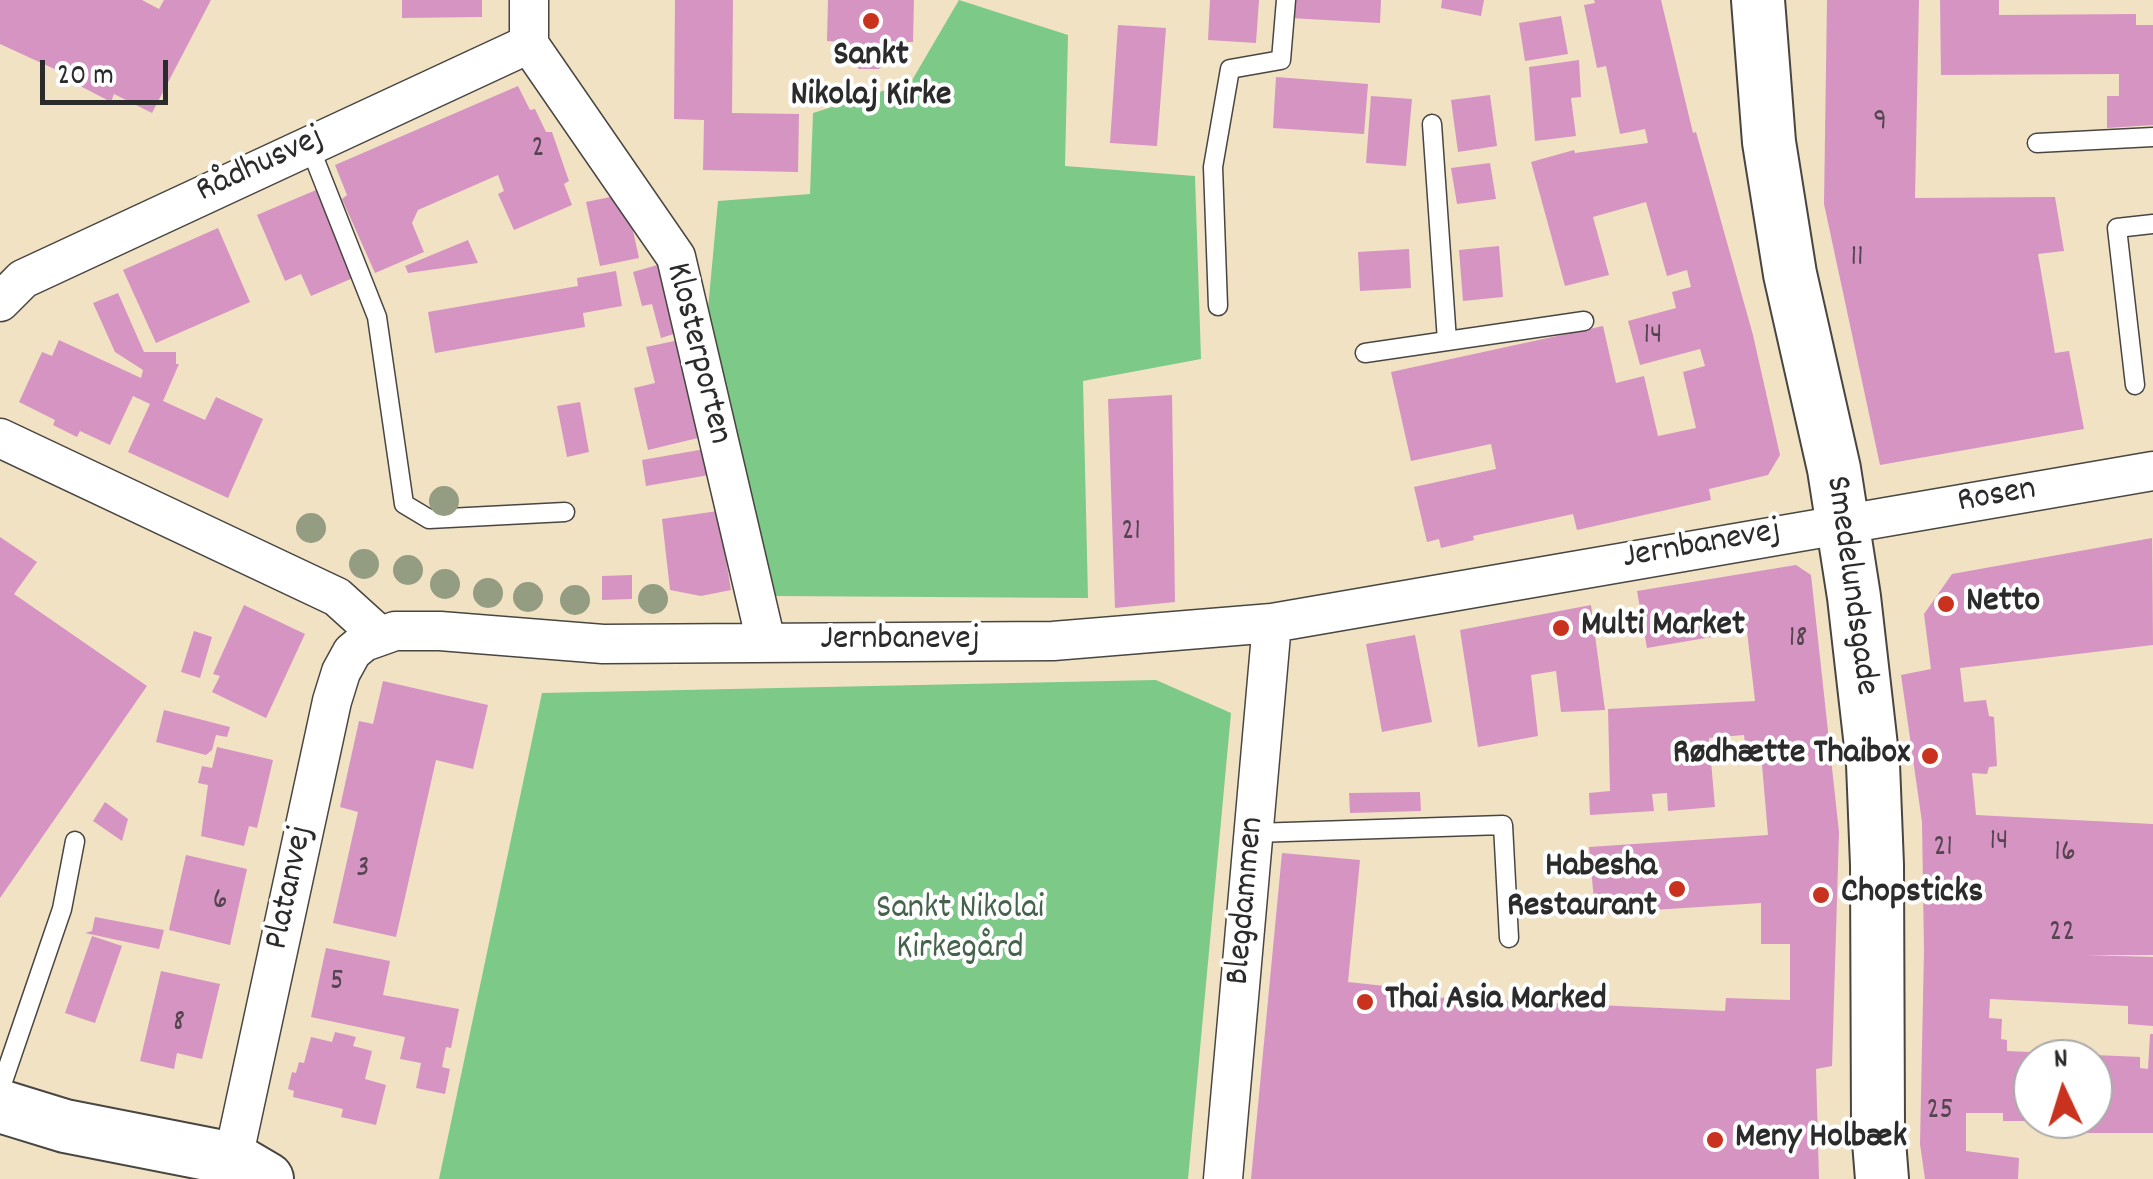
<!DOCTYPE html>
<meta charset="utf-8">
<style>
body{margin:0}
#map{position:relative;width:2153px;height:1179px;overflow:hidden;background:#f1e2c4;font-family:Dekko,sans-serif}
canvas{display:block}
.north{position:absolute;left:2013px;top:1039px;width:100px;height:100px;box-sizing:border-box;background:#fff;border:2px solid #aaa;border-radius:50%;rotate:356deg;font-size:28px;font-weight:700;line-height:40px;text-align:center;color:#2b2b2b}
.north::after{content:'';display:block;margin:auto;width:35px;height:45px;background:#c8321e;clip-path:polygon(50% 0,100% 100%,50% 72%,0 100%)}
.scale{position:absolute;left:40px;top:60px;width:128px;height:45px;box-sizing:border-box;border:5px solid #2b2b2b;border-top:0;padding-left:12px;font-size:30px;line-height:35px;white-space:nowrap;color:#2b2b2b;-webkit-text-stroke:8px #fff;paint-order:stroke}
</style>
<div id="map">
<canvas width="2153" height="1179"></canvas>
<div class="north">N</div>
<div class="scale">20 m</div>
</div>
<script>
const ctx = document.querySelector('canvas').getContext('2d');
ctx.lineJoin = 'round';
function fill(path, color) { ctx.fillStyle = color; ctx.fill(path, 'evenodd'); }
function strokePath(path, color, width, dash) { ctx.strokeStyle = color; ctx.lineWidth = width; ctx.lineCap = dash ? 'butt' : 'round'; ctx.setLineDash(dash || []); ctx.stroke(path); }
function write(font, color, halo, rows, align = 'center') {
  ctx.font = font + ' Dekko,sans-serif'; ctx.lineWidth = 8; ctx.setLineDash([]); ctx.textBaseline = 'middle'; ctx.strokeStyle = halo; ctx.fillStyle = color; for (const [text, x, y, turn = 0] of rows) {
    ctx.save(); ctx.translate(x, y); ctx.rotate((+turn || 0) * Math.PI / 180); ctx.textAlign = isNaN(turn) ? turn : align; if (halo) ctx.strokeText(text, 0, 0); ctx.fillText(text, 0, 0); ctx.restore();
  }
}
fill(new Path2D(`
 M959,0L1068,35L1065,166L1195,176L1201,359L1083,381L1088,598L773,596L708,309L718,201L810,194L813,113L911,82Z
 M1156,680L1231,713L1188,1179H439L542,693Z`), '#7cc988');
fill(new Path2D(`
 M0,0H142L159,9L164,0H211L152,113L114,94L111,102L59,75L61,72L0,44Z
 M402,0H482V17L402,18Z
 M675,0H733L732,113L799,114L798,172L703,170L704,120L674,119Z
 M828,0H914L913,42H897V51L879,69H859L842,50V42L827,41Z
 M1210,0H1259L1256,43L1208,40Z
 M1290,0H1381L1380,23L1289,18Z
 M1442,0H1484L1481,16L1441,8Z
 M1594,0H1661L1693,133L1696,132L1753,335L1780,455L1768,475L1709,489L1711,500L1577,530L1573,514L1473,536L1474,540L1441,548L1439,539L1427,542L1414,487L1496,469L1491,444L1411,461L1391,372L1603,326L1616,383L1644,376L1658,436L1696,428L1683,372L1705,366L1700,349L1640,365L1628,321L1676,308L1672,292L1691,287L1687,270L1667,276L1646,202L1593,217L1609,275L1565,286L1531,162L1574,150L1575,153L1648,143L1645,129L1620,134L1606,66L1597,68L1584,5L1595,3Z
 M1827,0H1919L1915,198L2055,197L2064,251L2038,254L2055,353L2069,351L2084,429L1880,465L1824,204Z
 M1940,0H1999V15L2136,14V25H2153V125L2107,128V96H2119V74L1941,75Z
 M1561,16L1568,54L1525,61L1519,23Z
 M1118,25L1166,28L1157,146L1110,143Z
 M1579,60L1581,97L1571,98L1576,136L1535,141L1529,67Z
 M1276,77L1368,84L1364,134L1273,128Z
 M518,86L530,110L535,109L546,132H552L569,181L564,184L572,205L514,230L498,194L504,191L498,175L418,210L412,223L424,252L375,273L342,199L347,195L335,165Z
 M1490,95L1497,146L1458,152L1451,100Z
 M1371,96L1412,99L1406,166L1366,163Z
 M1490,163L1496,199L1457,204L1451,168Z
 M316,190L353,278L311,296L301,274L285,281L257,215Z
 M625,194L639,258L600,266L586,202Z
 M218,228L250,302L156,343L123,270Z
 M468,240L478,263L408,273L405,266Z
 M1499,246L1503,297L1463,301L1459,250Z
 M1409,249L1411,288L1360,291L1358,252Z
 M661,264L677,333L661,338L652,304L642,306L633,272Z
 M616,271L622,306L583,313L585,327L435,353L428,312L578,286L577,278Z
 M118,293L144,352H176V364H179L163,401L205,420L216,397L263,419L228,498L128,452L150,404L133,396L110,445L80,431L77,437L53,425L55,420L19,402L42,352L52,356L59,340L141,378L143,370L115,352L93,303Z
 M679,340L702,437L648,450L634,388L655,383L646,347Z
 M1172,395L1175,602L1115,608L1108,399Z
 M580,402L589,452L567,457L557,406Z
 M705,449L709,475L646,486L642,460Z
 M718,511L731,590L701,596L670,590L662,519Z
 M0,537L37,562L14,594L147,686L0,898Z
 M2152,538L2153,645L1960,668L1964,702L1986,700L1989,716L1994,717L1997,766L1989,767L1987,774L1972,773L1976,815L2153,824V955H2086L2153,957V1026L2128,1024V1006L1990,999L1989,1018L2002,1019L2001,1039L2007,1040V1051L2140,1057V1068L2148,1069L2150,1034H2153V1133H2071V1119H2093V1059H2033V1115H2026L2025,1121H2003V1113H1966V1151L2019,1158L2018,1179H1925L1920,1144L1924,950L1922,822L1901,675L1931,669L1924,614L1952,574Z
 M1796,565L1811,575L1839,832L1832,1066L1816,1069L1819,1179H1251L1282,853L1360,860L1348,982L1385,986V995L1725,1011L1726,998L1790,1000V944H1761V903L1607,913L1606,899L1594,900L1589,847L1768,835L1761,753L1746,754L1744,735L1709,738L1715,807L1668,811L1667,793L1652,794L1654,811L1590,815L1589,793L1610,791L1608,709L1755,701L1747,631L1647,648L1637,591Z
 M632,575V599L602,600V576Z
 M244,605L305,634L266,718L212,692L220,676L213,674Z
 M1591,605L1605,710L1561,712L1556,671L1531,675L1538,736L1478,747L1460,630Z
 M194,631L212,637L200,678L181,672Z
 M1415,635L1432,722L1382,732L1366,644Z
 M383,681L488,705L473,769L436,760L396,937L333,923L358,812L340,807L359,721L373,724Z
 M164,710L230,727L227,737L216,735L212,750L206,755L156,742Z
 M217,747L273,760L257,828L249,826L244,846L201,836L208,785L198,783L202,766L212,768Z
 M1420,792L1421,811L1350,813L1349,793Z
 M105,802L128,819L122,841L93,821Z
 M186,855L247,869L230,945L169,930Z
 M95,917L164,930L159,949L85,933L92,931Z
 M92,936L122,946L95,1023L65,1013Z
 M326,948L390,961L383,995L459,1009L451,1048L446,1047L442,1067L450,1069L445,1094L416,1088L421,1063L400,1059L405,1037L311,1017Z
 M161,971L220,984L202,1059L177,1053L174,1069L140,1061Z
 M335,1032L356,1037L353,1046L372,1051L365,1079L386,1085L376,1125L341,1117L343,1109L293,1097L294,1091L288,1089L292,1072L296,1073L299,1062L304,1063L311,1037L332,1042Z`), '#d694c3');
const lane = new Path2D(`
 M1432,124L1447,341
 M2037,143L2153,137
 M309,145L377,317L404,504L429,519L565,512
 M1218,306L1213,167L1230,69L1281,60L1286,0
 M1365,353L1584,321
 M2135,385L2117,228L2153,224
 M1254,833L1503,825L1509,938
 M0,1090L62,909L75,841`);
const street = new Path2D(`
 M529,44L676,257L766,642
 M529,44V0
 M0,302L23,279L529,44
 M0,438L337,597L379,635
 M233,1159L332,701L341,672L352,652L364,642L395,631H440L603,644L1053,641L1272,623L2153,471
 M1223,1179L1272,623`);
const secondary = new Path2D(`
 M1758,0L1769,142L1790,274L1834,469L1854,597L1873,764L1877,865L1878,1129L1882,1179
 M0,1106L65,1126L233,1159L267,1179`);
strokePath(lane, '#494642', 21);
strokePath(street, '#494642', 41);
strokePath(secondary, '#494642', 56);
strokePath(lane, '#fff', 18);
strokePath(street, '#fff', 38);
strokePath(secondary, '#fff', 52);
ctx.fillStyle = '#949c82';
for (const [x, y] of [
 [444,501],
 [311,528],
 [364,564],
 [408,570],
 [445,584],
 [488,593],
 [528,597],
 [653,599],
 [575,600]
]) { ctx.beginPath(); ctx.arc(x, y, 15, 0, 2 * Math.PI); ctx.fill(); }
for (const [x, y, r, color] of [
 [871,21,10,"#c8321e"],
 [1946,604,10,"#c8321e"],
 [1561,628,10,"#c8321e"],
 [1930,756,10,"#c8321e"],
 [1677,889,10,"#c8321e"],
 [1821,895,10,"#c8321e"],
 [1365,1002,10,"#c8321e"],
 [1715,1140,10,"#c8321e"]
]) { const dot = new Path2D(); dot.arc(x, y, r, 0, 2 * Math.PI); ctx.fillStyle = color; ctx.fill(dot); strokePath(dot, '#fff', 4); }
write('30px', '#564551', null, [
 ["9",1880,124],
 ["2",538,151],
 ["11",1857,260],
 ["14",1653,338],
 ["21",1131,534],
 ["18",1798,641],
 ["14",1999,844],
 ["21",1943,850],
 ["16",2065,855],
 ["3",363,871],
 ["6",220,903],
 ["22",2062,935],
 ["5",337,984],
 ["8",179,1025],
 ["25",1940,1113]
]);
write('bold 35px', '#2b2b2b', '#fff', [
 ["Sankt",871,58,"center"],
 ["Nikolaj Kirke",871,98,"center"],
 ["Netto",1966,604],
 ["Multi Market",1581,628],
 ["Rødhætte Thaibox",1910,756,"right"],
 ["Habesha",1657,869,"right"],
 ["Restaurant",1657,909,"right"],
 ["Chopsticks",1841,895],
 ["Thai Asia Marked",1385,1002],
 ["Meny Holbæk",1735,1140]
], 'left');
write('35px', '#2b2b2b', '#fff', [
 ["Rådhusvej",261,167,-25],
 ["Klosterporten",696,354,76],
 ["Rosen",1997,498,-10],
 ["Jernbanevej",1702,547,-10],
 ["Smedelundsgade",1849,586,82],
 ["Jernbanevej",900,642],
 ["Platanvej",292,888,-78],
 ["Blegdammen",1248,901,-85]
]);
write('35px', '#47624c', '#fff', [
 ["Sankt Nikolai",960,911],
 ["Kirkegård",960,951]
]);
</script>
